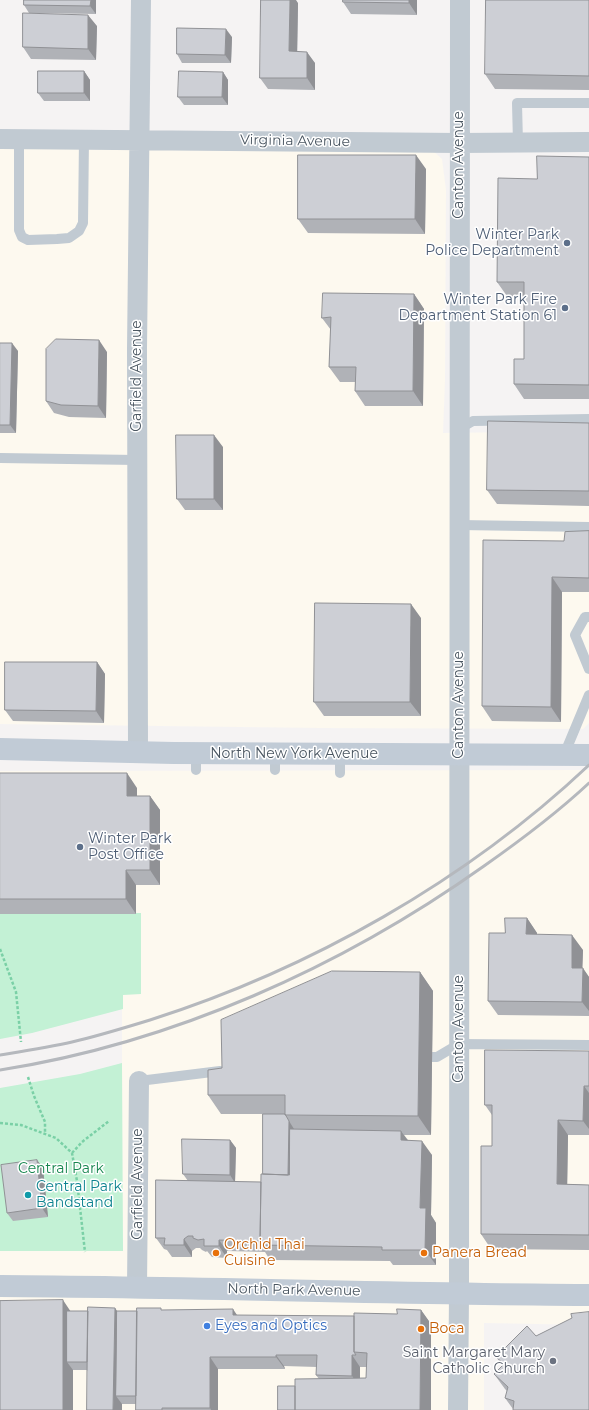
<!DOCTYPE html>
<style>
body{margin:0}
canvas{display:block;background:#f5f3f3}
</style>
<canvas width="589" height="1410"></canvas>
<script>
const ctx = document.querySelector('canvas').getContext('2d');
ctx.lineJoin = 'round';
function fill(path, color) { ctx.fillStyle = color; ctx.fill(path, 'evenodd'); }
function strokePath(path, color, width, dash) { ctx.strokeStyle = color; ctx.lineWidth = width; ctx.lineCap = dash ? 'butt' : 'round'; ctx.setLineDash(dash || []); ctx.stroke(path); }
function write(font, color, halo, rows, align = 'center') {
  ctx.font = font + ' Montserrat,sans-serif'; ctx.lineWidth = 3; ctx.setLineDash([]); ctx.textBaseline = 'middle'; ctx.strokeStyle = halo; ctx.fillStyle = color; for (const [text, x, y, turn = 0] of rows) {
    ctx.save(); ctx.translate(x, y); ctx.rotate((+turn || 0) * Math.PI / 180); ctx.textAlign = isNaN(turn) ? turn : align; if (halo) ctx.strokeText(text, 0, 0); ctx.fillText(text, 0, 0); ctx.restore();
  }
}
fill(new Path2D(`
 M0,149H431L442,159L446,190L445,381L443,433L589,431V723L583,729L320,728L0,724Z
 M589,770V1325L484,1323V1410H0V1251L122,1250V994H141V913H0V771Z`), '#fdf9ef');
fill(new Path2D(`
 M0,912L141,913V994L123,995V1009L32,1033L0,1039Z
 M122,1063L123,1251H0V1088L80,1074Z`), '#c3f1d5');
strokePath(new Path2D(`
 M0,949L16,992L21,1042
 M28,1077L34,1096L45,1122V1134
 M0,1123L21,1125L56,1138L72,1153L77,1181L85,1252
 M72,1153L82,1142L109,1121`), '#7ad0a6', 2.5, [3, 2]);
strokePath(new Path2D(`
 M19,139V230L22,237L28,240L57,239L69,238L79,231L83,223L84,139
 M518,143L517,103H589
 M459,429L473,421L589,419
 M0,458L137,460
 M459,525L589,527
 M589,617H585L575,635L589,669
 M196,753V770
 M275,754V770
 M340,754V773
 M564,755L589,695
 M432,1057H437L459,1044L589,1045
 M139,1081L220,1071`), '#c1cad2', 10);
strokePath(new Path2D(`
 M0,139L459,143L589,142
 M138,752L137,349L141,0
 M137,1287L139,1081
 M458,1410L459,1294L460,0`), '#c1cad2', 20);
strokePath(new Path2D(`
 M0,749L174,753L589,755
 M0,1286C196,1287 393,1294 589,1295`), '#c1cbd6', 22);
strokePath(new Path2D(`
 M0,1055C24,1051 49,1047 72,1042C98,1036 124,1028 150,1020C310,969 466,881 589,765
 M0,1070C173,1043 342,967 484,866C521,840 557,813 589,783`), '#b5b8bd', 3);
fill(new Path2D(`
 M24,0H96V14L29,13L24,5Z
 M417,0V15L351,14L343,2Z
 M589,0V90L495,89L485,74Z
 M298,3L297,52L315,63V90L268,89L260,78Z
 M97,26L96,60L31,59L23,47Z
 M232,37L231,63H182L177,54Z
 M84,71L90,80V101H44L38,93Z
 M223,72L228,80V105H184L178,97Z
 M589,157V399H524L514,384L524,359V297L507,296L497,282L537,179Z
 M426,169L425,234L308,233L298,219Z
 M414,294L424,309L423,406H365L355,391V382H340L329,367L331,330L322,318Z
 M0,343L18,351L16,433H0Z
 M107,352L106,418L69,417L54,413L46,401Z
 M589,423V506L497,504L487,490Z
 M223,447V510H185L177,499Z
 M589,531V592H562L561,722L492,721L482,706L564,541Z
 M421,618V716H324L314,702Z
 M97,662L105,674L104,723L13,721L5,710Z
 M0,773L137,788V796H150L160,810V885H136V914H0Z
 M527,918L537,933V935L583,950L582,968L589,977V1016L498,1015L488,1001L505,933Z
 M420,972L433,991L431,1135H404L408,1140L432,1155L431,1215L436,1223V1265H393L390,1261L270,1260L265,1252L227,1251V1258L212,1257L207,1251L206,1252L202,1250L200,1248H196L192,1251V1257H172L167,1250L164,1249L156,1238L188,1181L183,1174L230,1140L236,1148L235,1182H261L285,1114H221L208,1095L222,1068Z
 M589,1051V1135H568L567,1184L589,1185V1250L491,1249L481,1234L492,1146V1115L485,1105Z
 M37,1160L43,1168L48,1217L13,1221L7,1213Z
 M115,1308L117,1311H137L163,1310L237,1316H354L397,1314L421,1310L431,1324V1410L295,1386L319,1379L316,1375L317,1367L284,1366L285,1369H218V1410H136V1404H122V1410L87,1370H73L0,1410L70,1311H88ZM360,1367H367L366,1378H360Z
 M536,1336L513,1409L505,1398L507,1391L505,1389L494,1374L503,1366L496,1357Z`), '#b0b2b7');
fill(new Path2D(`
 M91,0H96V14L90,6Z
 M290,0H296L298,3L297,63L289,51Z
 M409,0H417V15L409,3Z
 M88,15L97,26L96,60L88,49Z
 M226,29L232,37L231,63L225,55Z
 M307,52L315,63V90L307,78Z
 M84,71L90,80V101L84,93Z
 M223,72L228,80V105L222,97Z
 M416,155L426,169L425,234L415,219Z
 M414,294L424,309L423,406L413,391Z
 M99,340L107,352L106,418L98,406Z
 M12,343L18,351L16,433L10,425Z
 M214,435L223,447V510L214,499Z
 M552,577L562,592L561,722L551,707Z
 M411,604L421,618V716L410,702Z
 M97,662L105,674L104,723L96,711Z
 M127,773L137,788V810L127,796Z
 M150,796L160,810V885L150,870Z
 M126,870L136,885V914L126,899Z
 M527,918L537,933V949L526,934Z
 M572,935L583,950L582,982L572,968Z
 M583,968L589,977V1011L582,1002Z
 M420,972L433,991L431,1135L418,1116Z
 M584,1086L589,1093V1129L583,1121Z
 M558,1120L568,1135L567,1199L557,1184Z
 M289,1121L294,1129V1185L288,1177Z
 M401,1131L411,1145L401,1140Z
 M230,1140L236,1148L235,1183L230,1175Z
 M422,1141L432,1155L431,1215L436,1223V1265L425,1250L420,1208Z
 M37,1160L43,1168L48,1217L42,1208Z
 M184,1239L192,1251V1257L184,1245Z
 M219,1240L227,1251V1258L219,1246Z
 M63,1300L73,1315L67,1362L73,1370V1410H63Z
 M115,1308L123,1320L116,1396L122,1404V1410H113Z
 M233,1309L241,1321L233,1315Z
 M421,1310L431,1324V1410H420Z
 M276,1355L284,1366L285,1369L276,1357Z
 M352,1355L360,1367V1387L352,1376Z
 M210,1357L218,1369V1410H211L210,1408Z`), '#909195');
const building = new Path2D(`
 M24,0H91L90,6L24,5Z
 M261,0H290L289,51L307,52V78H260Z
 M343,0H409V3L343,2Z
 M486,0H589V76L485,74Z
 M23,13L88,15V49L23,47Z
 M177,28L226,29L225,55L177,54Z
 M38,71H84V93H38Z
 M179,71L223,72L222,97H178Z
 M298,155H416L415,219H298Z
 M537,156L589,157V385L514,384V359H524V282H497L498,178L537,179Z
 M323,293L414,294L413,391H355L356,367H329L331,317L322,318Z
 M56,339L99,340L98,406L61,405L46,401V349Z
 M0,343H12L10,425H0Z
 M488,421L589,423V491L487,490Z
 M176,435H214V499H177Z
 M589,531V578L552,577L551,707L482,706L483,540L564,541L565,532Z
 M315,603L411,604L410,702H314Z
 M5,662H97L96,711L5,710Z
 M0,773H127V796H150V870H126V899H0Z
 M505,918H527L526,934L572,935V968H583L582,1002L488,1001L489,933H505Z
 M332,971L420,972L418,1116L285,1115V1095H208V1070L222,1068L221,1020Z
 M485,1050L589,1051V1086H584L583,1121L558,1120L557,1184L589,1185V1235L481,1234V1146H492V1105H485Z
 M263,1114H285L289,1121L288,1175L263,1174Z
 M290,1129L401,1131V1140L422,1141L420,1208H426L425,1250H382V1247L260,1245L261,1174L289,1175Z
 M182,1139L230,1140V1175L183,1174Z
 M37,1160L42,1208L7,1213L1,1165Z
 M156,1180L261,1182L260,1241L219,1240V1246H204V1239L198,1240L193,1238V1236H188L184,1239V1245H164L165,1238H156Z
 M63,1300V1410H0V1301Z
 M88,1307L115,1308L113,1410H87Z
 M137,1308H161V1310L233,1309V1315L354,1316V1352L356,1355H352V1376L316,1375L317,1355H276V1357H210V1408H162V1410H136Z
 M397,1309L421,1310L420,1410H295V1379L366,1378L367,1353L354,1352V1313L397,1314Z
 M67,1311H88L87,1362H67Z
 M117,1311H137L136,1396H116Z
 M589,1312V1410H513L514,1401L505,1398L508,1387L494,1374L504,1364L496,1357L527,1326L536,1336L572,1318L571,1314Z
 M278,1386H295V1410H278Z`);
fill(building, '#cdcfd5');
strokePath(building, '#909195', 1);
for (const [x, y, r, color] of [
 [567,243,4,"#5c6f8a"],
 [565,308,4,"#5c6f8a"],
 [80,847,4,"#5c6f8a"],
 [28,1195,4,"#0f9aa8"],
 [216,1253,4,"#e8710a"],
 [424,1253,4,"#e8710a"],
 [207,1326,4,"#3f7fe0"],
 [421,1329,4,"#e8710a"],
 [553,1361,4,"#6b7280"]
]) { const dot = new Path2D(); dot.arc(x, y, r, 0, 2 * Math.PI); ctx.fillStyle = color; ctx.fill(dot); strokePath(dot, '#fff', 1.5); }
write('14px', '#4a5661', '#fff', [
 ["Virginia Avenue",295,141,1],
 ["Canton Avenue",459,165,-90],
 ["Garfield Avenue",137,376,-90],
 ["Canton Avenue",459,705,-90],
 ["North New York Avenue",294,754],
 ["Canton Avenue",459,1029,-90],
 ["Garfield Avenue",138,1184,-90],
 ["North Park Avenue",294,1290,1]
]);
write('14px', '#4e5e75', '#fff', [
 ["Winter Park",559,235],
 ["Police Department",559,251],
 ["Winter Park Fire",557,300],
 ["Department Station 61",557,316],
 ["Winter Park",88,839,"left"],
 ["Post Office",88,855,"left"]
], 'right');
write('14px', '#17864f', '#fff', [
 ["Central Park",61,1169]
]);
write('14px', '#0d838f', '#fff', [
 ["Central Park",36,1187],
 ["Bandstand",36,1203]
], 'left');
write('14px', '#c56008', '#fff', [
 ["Orchid Thai",224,1245],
 ["Cuisine",224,1261],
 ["Panera Bread",432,1253],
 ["Boca",429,1329]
], 'left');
write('14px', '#366cbe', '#fff', [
 ["Eyes and Optics",215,1326]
], 'left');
write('14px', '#5b616d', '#fff', [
 ["Saint Margaret Mary",545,1353],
 ["Catholic Church",545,1369]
], 'right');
</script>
